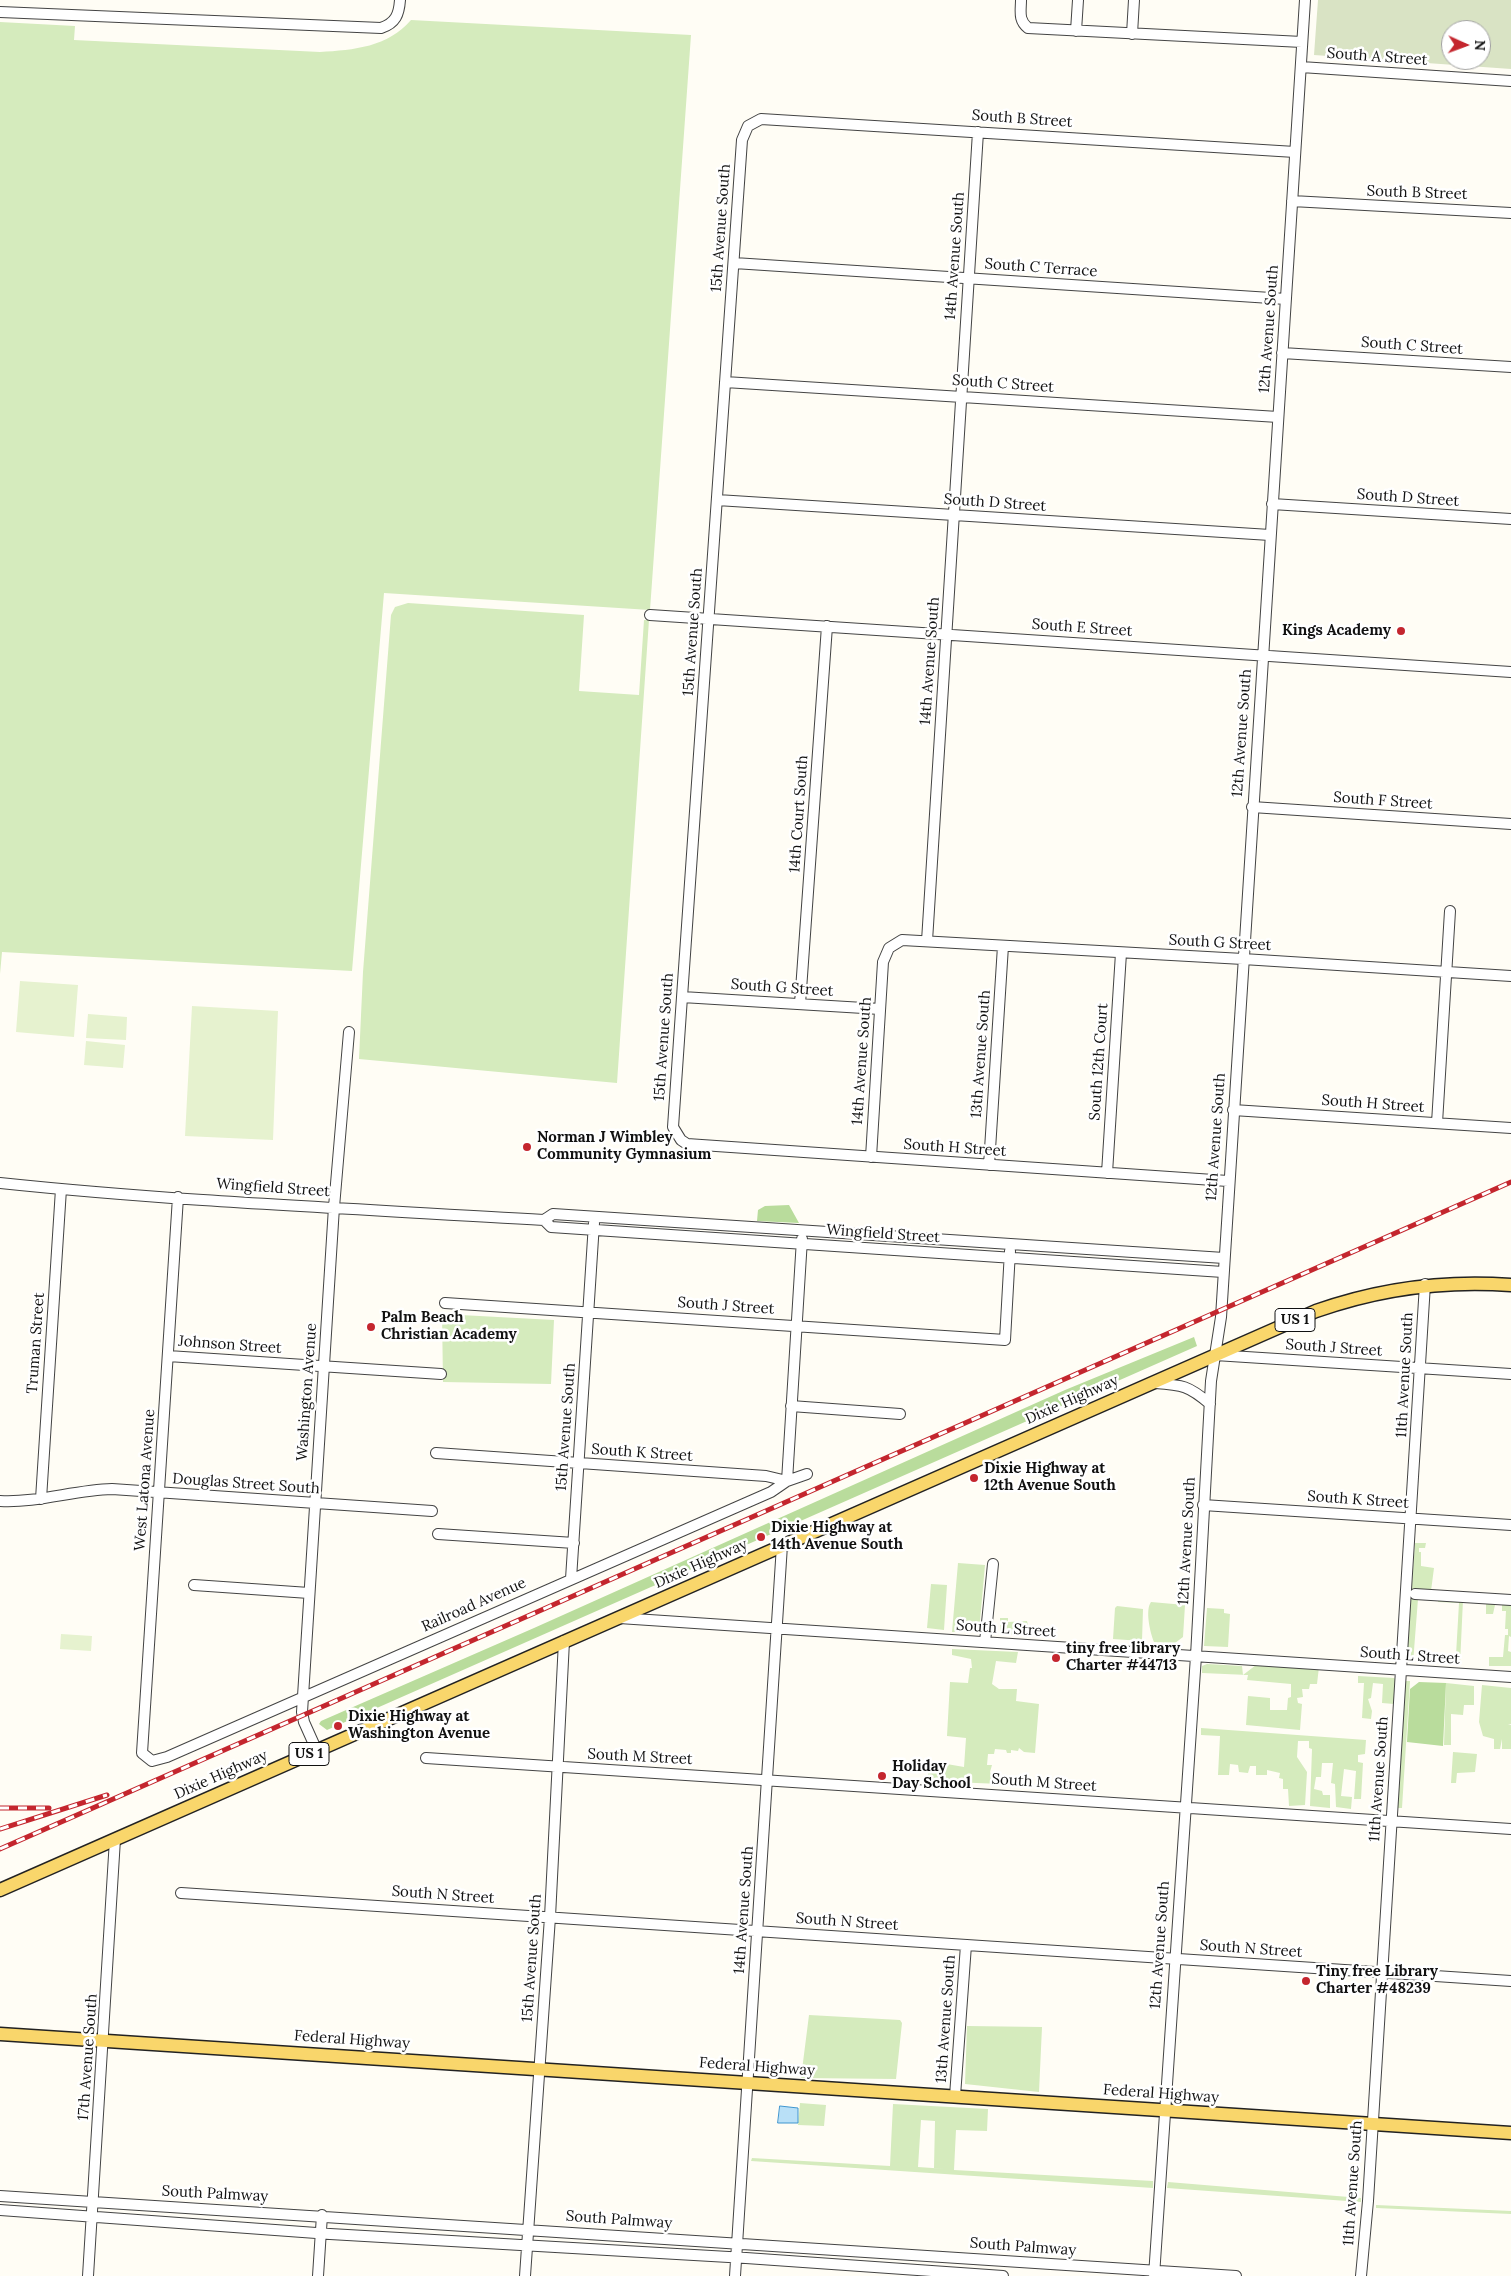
<!DOCTYPE html>
<style>
body{margin:0}
#map{position:relative;width:1511px;height:2276px;overflow:hidden;background:#fffdf5;font-family:Lora,serif}
canvas{display:block}
.north{position:absolute;left:1441px;top:20px;width:50px;height:50px;box-sizing:border-box;background:#fff;border:1px solid #a0a0a0;border-radius:50%;rotate:92deg;font-size:14px;font-weight:700;line-height:20px;text-align:center;color:#111}
.north::after{content:'';display:block;margin:auto;width:18px;height:22px;background:#c4262e;clip-path:polygon(50% 0,100% 100%,50% 72%,0 100%)}
</style>
<div id="map">
<canvas width="1511" height="2276"></canvas>
<div class="north">N</div>
</div>
<script>
const ctx = document.querySelector('canvas').getContext('2d');
ctx.lineJoin = 'round';
function fill(path, color) { ctx.fillStyle = color; ctx.fill(path, 'evenodd'); }
function strokePath(path, color, width, dash) { ctx.strokeStyle = color; ctx.lineWidth = width; ctx.lineCap = dash ? 'butt' : 'round'; ctx.setLineDash(dash || []); ctx.stroke(path); }
function write(font, color, halo, rows, align = 'center') {
  ctx.font = font + ' Lora,serif'; ctx.lineWidth = 5; ctx.setLineDash([]); ctx.textBaseline = 'middle'; ctx.strokeStyle = halo; ctx.fillStyle = color; for (const [text, x, y, turn = 0] of rows) {
    ctx.save(); ctx.translate(x, y); ctx.rotate((+turn || 0) * Math.PI / 180); ctx.textAlign = isNaN(turn) ? turn : align; if (halo) ctx.strokeText(text, 0, 0); ctx.fillText(text, 0, 0); ctx.restore();
  }
}
fill(new Path2D(`
 M411,20L691,35L650,610L384,593L352,971L2,952L0,974V22L75,26L74,40L320,52C354,50 388,47 411,20Z
 M408,603L584,615L579,691L639,695L644,620H649L617,1083L359,1059L363,972L391,615L395,607Z
 M442,1314L554,1320L551,1384L443,1382Z
 M1415,1543H1426L1425,1548H1419V1552H1421V1566L1434,1568L1431,1591L1511,1599V1637L1509,1636L1508,1651L1511,1652V1666H1489V1657H1503L1505,1635H1508V1629H1505L1506,1611H1502V1605H1495L1493,1614H1486V1602L1463,1600L1460,1664L1433,1663L1434,1654L1456,1655L1459,1603L1438,1602V1600L1418,1599L1413,1663L1408,1661L1407,1653Z
 M958,1563L985,1565L979,1632H952Z
 M931,1584L947,1585L944,1630L927,1628Z
 M1151,1602L1185,1605L1183,1637L1175,1643L1154,1642C1150,1632 1145,1610 1151,1602Z
 M1117,1606L1143,1609L1142,1641L1113,1639L1115,1608Z
 M1207,1608L1224,1609V1613L1230,1614L1228,1647L1204,1646Z
 M1000,1618H1008V1622L1027,1621L1028,1625H1032V1635L1000,1634Z
 M952,1649L1018,1652L1016,1663L996,1661L992,1684L999,1689H1017L1016,1701L1039,1704L1035,1753L1024,1752L1019,1748L1018,1751L1011,1750V1753H1007L1006,1750L995,1749L994,1754H988L987,1765H992L990,1772L992,1777L1026,1778L1025,1785L928,1781V1771L941,1763L964,1767L966,1738L947,1736L950,1682L968,1683L970,1668H972L971,1659L952,1655Z
 M1207,1664L1242,1666L1243,1675L1256,1665L1319,1667L1317,1684H1310L1309,1689H1302L1303,1697L1297,1698L1298,1703L1302,1704L1300,1730L1246,1725L1248,1696L1270,1698V1710H1287L1288,1698L1291,1697V1684L1247,1680L1248,1675L1202,1673V1666Z
 M1358,1676L1394,1678L1396,1680L1394,1704L1382,1703L1383,1684L1373,1683L1371,1698L1368,1699L1372,1711L1371,1719L1362,1718L1364,1683H1358Z
 M1404,1681H1410L1402,1808H1397Z
 M1446,1683L1474,1686V1705H1464L1463,1715L1451,1714V1745H1444Z
 M1482,1685L1511,1688V1724H1508L1511,1725V1749H1502V1739L1500,1749H1494V1739L1483,1736L1479,1722Z
 M1201,1728L1366,1740L1365,1754L1358,1755V1762L1363,1763L1361,1799H1354L1356,1771L1344,1769L1341,1796L1352,1797L1351,1809L1336,1807L1335,1784L1331,1783L1333,1763H1322L1321,1777H1316L1314,1789L1322,1791L1323,1795H1330V1808L1310,1806L1312,1749L1309,1748V1741H1298L1297,1757L1307,1772L1305,1805L1289,1806L1288,1789H1283V1779L1279,1778L1280,1773L1267,1770V1775H1256V1766H1250L1248,1773L1239,1772L1238,1765L1230,1764L1229,1775H1218L1220,1736L1201,1735Z
 M1453,1752L1477,1754L1475,1772L1457,1773L1456,1783H1451Z
 M809,2015L900,2020L902,2023L896,2079L801,2078Z
 M967,2026L1042,2027L1039,2092L965,2084Z
 M800,2103L826,2105L824,2126L798,2125Z
 M893,2104L988,2109L987,2131L956,2130L954,2170L1153,2181V2188L751,2161L752,2158L890,2166ZM921,2120L935,2121L934,2168L947,2169L918,2167Z
 M1168,2182L1361,2198V2202L1167,2188Z
 M1376,2205L1511,2211V2214L1376,2208Z`), '#d5ebbd');
fill(new Path2D(`
 M789,1205L799,1223L757,1221L758,1210L765,1206Z
 M1194,1337L1197,1346L327,1730L319,1724L321,1721L534,1628L1065,1390Z
 M1419,1682L1446,1683L1443,1746L1407,1742L1410,1689Z`), '#b9dc9c');
fill(new Path2D(`
 M1318,0H1511V69L1314,55ZM1451,30H1481V60H1451Z`), '#d9e3c4');
fill(new Path2D(`
 M20,981L78,985L74,1037L16,1032Z
 M192,1006L278,1011L273,1140L185,1136Z
 M88,1014L127,1017L126,1040L86,1038Z
 M86,1041L125,1045L123,1068L84,1065Z
 M61,1634L92,1636L91,1651L60,1649Z`), '#e6f2cf');
const water = new Path2D(`
 M780,2106L798,2108V2123H778Z`);
fill(water, '#b9e0f7');
strokePath(water, '#3f96cf', 1);
const minor = new Path2D(`
 M1021,0C1021,11 1018,20 1028,28L1302,42
 M0,12L381,28C396,23 399,14 400,0
 M1076,31L1078,0
 M1132,34L1134,0
 M1301,67L1511,81
 M1292,201L1511,213
 M734,263L1286,299
 M1282,353L1511,367
 M725,382L1278,417
 M717,500L1270,535
 M1272,504L1511,519
 M650,615L1511,672
 M1252,807L1511,824
 M927,941L978,132
 M682,997L880,1009
 M800,1004L827,626
 M1233,1110L1511,1128
 M1437,1123L1450,911
 M871,1157L883,962L889,948L902,940L1243,959L1511,976
 M989,1165L1003,946
 M1107,1173L1121,953
 M1228,1181L687,1144L681,1140L673,1127L682,997L742,140L748,126L761,119L1295,152
 M0,1183C180,1202 363,1209 544,1220L553,1214L1224,1258
 M178,1197L142,1753L152,1761L167,1757L771,1492L787,1481L807,1474
 M544,1220L551,1227L1223,1272
 M445,1303L1005,1340L1010,1251
 M1215,1355L1511,1374
 M168,1356L441,1374
 M1153,1383C1182,1385 1188,1385 1210,1404
 M791,1406L900,1414
 M436,1453L766,1476L787,1481L802,1239
 M41,1499L61,1189
 M0,1501C38,1503 74,1490 112,1489L432,1511
 M1203,1505L1511,1525
 M438,1534L574,1543
 M571,1579L594,1223
 M194,1585L309,1593
 M1415,1594L1511,1600
 M619,1618L1511,1677
 M985,1642L993,1564
 M317,1751L304,1722L302,1712L334,1207L349,1032
 M426,1758L1511,1829
 M181,1893L1511,1981
 M955,2096L966,1945
 M0,2196L1236,2276
 M0,2210L330,2234L746,2258L1003,2276
 M88,2276L115,1839
 M318,2276L322,2215
 M525,2276L550,1917L564,1641
 M735,2276L782,1545
 M1154,2276L1196,1656L1211,1381L1221,1317L1305,0
 M1361,2276L1368,2201L1425,1284`);
const major = new Path2D(`
 M0,1890L1316,1311C1381,1288 1443,1280 1511,1285
 M0,2034L1511,2133`);
strokePath(minor, '#444', 12);
strokePath(major, '#222', 15);
strokePath(minor, '#fff', 10);
strokePath(major, '#f9d66b', 12);
const rail = new Path2D(`
 M0,1808H49
 M0,1829L107,1795
 M0,1849L1511,1182`);
strokePath(rail, '#c4262e', 5);
strokePath(rail, '#fff', 3, [9]);
for (const [x, y, r, color] of [
 [1401,631,5,"#c4262e"],
 [527,1147,5,"#c4262e"],
 [371,1327,5,"#c4262e"],
 [974,1478,5,"#c4262e"],
 [761,1537,5,"#c4262e"],
 [1056,1658,5,"#c4262e"],
 [338,1726,5,"#c4262e"],
 [882,1776,5,"#c4262e"],
 [1306,1981,5,"#c4262e"]
]) { const dot = new Path2D(); dot.arc(x, y, r, 0, 2 * Math.PI); ctx.fillStyle = color; ctx.fill(dot); strokePath(dot, '#fff', 2); }
for (const [x, y, w] of [
 [1295,1320,40],
 [309,1754,40]
]) { const box = new Path2D(); box.roundRect(x - w / 2, y - 11.5, w, 23, 4); ctx.fillStyle = '#fff'; ctx.fill(box); strokePath(box, '#111', 1); }
write('bold 14px', '#111', null, [
 ["US 1",1295,1320],
 ["US 1",309,1754]
]);
write('15px', '#111', '#fff', [
 ["South A Street",1377,57,4],
 ["South B Street",1022,119,4],
 ["South B Street",1417,193,2],
 ["15th Avenue South",721,228,-86],
 ["14th Avenue South",955,256,-86],
 ["South C Terrace",1041,268,4],
 ["12th Avenue South",1269,329,-86],
 ["South C Street",1412,346,4],
 ["South C Street",1003,384,4],
 ["South D Street",1408,498,4],
 ["South D Street",995,503,4],
 ["South E Street",1082,628,4],
 ["15th Avenue South",693,632,-86],
 ["14th Avenue South",930,661,-86],
 ["12th Avenue South",1242,733,-86],
 ["South F Street",1383,801,4],
 ["14th Court South",799,814,-86],
 ["South G Street",1220,943,3],
 ["South G Street",782,988,4],
 ["15th Avenue South",664,1037,-86],
 ["13th Avenue South",981,1054,-86],
 ["14th Avenue South",862,1061,-86],
 ["South 12th Court",1099,1062,-86],
 ["South H Street",1373,1104,4],
 ["12th Avenue South",1216,1137,-86],
 ["South H Street",955,1148,4],
 ["Wingfield Street",273,1188,4],
 ["Wingfield Street",883,1234,4],
 ["South J Street",726,1306,4],
 ["Truman Street",36,1343,-86],
 ["Johnson Street",230,1345,4],
 ["South J Street",1334,1348,4],
 ["11th Avenue South",1405,1375,-87],
 ["Washington Avenue",307,1392,-86],
 ["Dixie Highway",1072,1400,-24],
 ["15th Avenue South",566,1427,-86],
 ["South K Street",642,1453,4],
 ["West Latona Avenue",145,1480,-86],
 ["Douglas Street South",246,1484,4],
 ["South K Street",1358,1500,4],
 ["12th Avenue South",1187,1541,-87],
 ["Dixie Highway",701,1564,-24],
 ["Railroad Avenue",474,1605,-24],
 ["South L Street",1006,1629,4],
 ["South L Street",1410,1656,4],
 ["South M Street",640,1757,3],
 ["Dixie Highway",221,1775,-24],
 ["11th Avenue South",1379,1779,-86],
 ["South M Street",1044,1783,4],
 ["South N Street",443,1895,4],
 ["14th Avenue South",744,1910,-86],
 ["South N Street",847,1922,4],
 ["12th Avenue South",1160,1945,-86],
 ["South N Street",1251,1949,4],
 ["15th Avenue South",532,1958,-86],
 ["13th Avenue South",946,2019,-86],
 ["Federal Highway",352,2040,4],
 ["17th Avenue South",88,2057,-86],
 ["Federal Highway",757,2067,4],
 ["Federal Highway",1161,2094,4],
 ["11th Avenue South",1353,2183,-86],
 ["South Palmway",215,2194,3],
 ["South Palmway",619,2220,4],
 ["South Palmway",1023,2247,4]
]);
write('bold 15px', '#111', '#fff', [
 ["Kings Academy",1391,631,"right"],
 ["Norman J Wimbley",537,1138],
 ["Community Gymnasium",537,1155],
 ["Palm Beach",381,1318],
 ["Christian Academy",381,1335],
 ["Dixie Highway at",984,1469],
 ["12th Avenue South",984,1486],
 ["Dixie Highway at",771,1528],
 ["14th Avenue South",771,1545],
 ["tiny free library",1066,1649],
 ["Charter #44713",1066,1666],
 ["Dixie Highway at",348,1717],
 ["Washington Avenue",348,1734],
 ["Holiday",892,1767],
 ["Day School",892,1784],
 ["Tiny free Library",1316,1972],
 ["Charter #48239",1316,1989]
], 'left');
</script>
